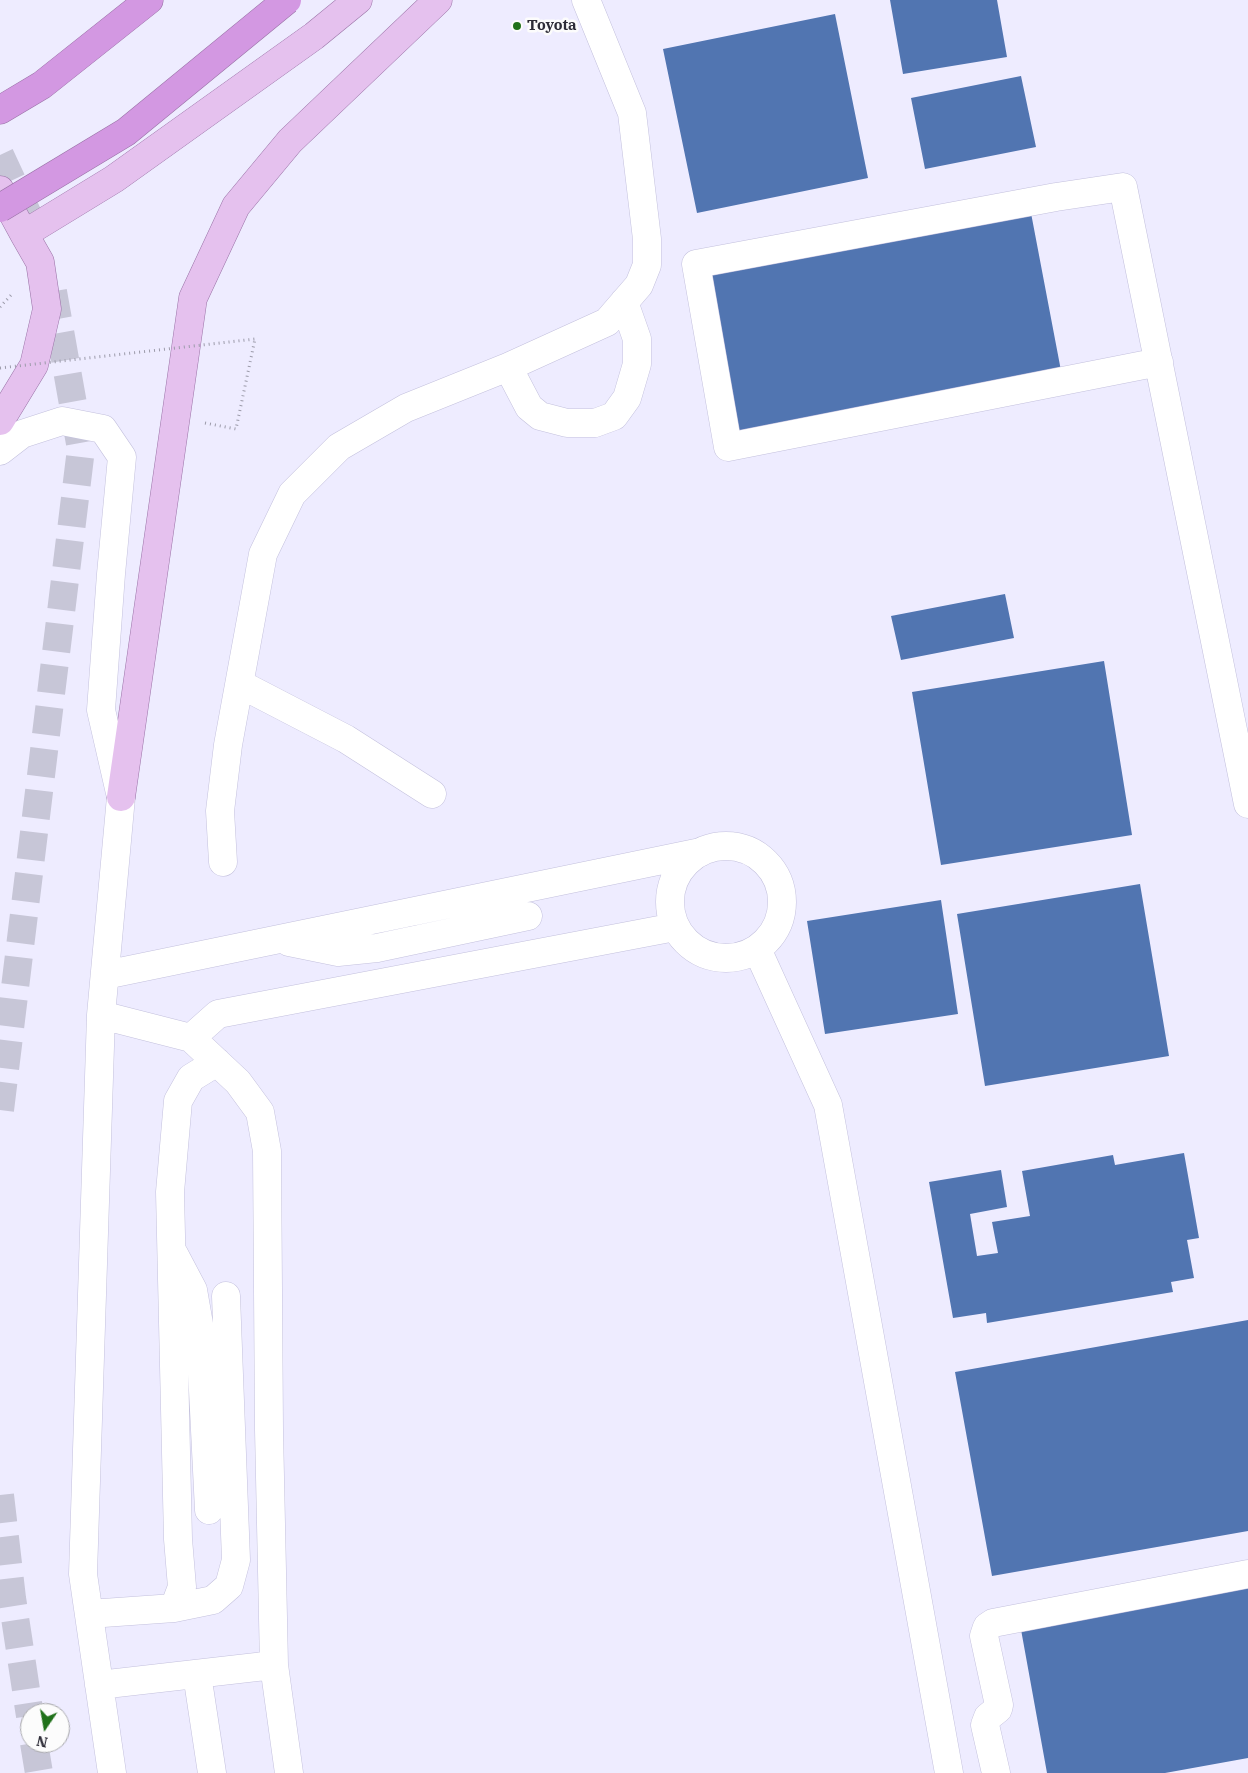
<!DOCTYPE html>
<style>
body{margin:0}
#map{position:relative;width:1248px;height:1773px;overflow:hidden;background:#eeecff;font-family:"IBM Plex Serif",serif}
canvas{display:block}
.north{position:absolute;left:20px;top:1703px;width:50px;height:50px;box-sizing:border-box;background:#fcfcfc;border:1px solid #a9a9ad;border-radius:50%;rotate:192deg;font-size:14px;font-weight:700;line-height:20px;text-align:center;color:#2d2c37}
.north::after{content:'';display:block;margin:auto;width:18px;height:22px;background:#20711a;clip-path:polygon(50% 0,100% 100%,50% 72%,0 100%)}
</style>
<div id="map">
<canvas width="1248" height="1773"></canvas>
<div class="north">N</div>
</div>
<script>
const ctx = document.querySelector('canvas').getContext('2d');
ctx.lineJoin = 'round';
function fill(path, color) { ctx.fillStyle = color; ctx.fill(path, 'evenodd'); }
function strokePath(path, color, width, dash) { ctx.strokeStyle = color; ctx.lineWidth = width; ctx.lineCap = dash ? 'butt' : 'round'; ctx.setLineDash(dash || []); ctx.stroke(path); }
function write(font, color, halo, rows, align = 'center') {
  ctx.font = font + ' "IBM Plex Serif",serif'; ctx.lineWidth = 5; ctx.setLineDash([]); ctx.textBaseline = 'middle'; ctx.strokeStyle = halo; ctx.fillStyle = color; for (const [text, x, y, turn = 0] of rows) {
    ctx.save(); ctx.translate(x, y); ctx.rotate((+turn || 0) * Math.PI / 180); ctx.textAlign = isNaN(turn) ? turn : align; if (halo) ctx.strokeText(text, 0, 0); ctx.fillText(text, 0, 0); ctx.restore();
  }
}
fill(new Path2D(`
 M890,0H997L1007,57L903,74Z
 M835,14L868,178L697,213L663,49Z
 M1021,76L1036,147L925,169L911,98Z
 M1031,213L1062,376L736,437L705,274Z
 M1005,594L1014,638L901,660L891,616Z
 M1104,661L1132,835L941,865L912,692Z
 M1140,884L1169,1056L985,1086L957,914Z
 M941,900L958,1014L825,1034L807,921Z
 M1184,1153L1199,1238L1187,1240L1194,1278L1171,1282L1173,1292L987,1323L986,1313L953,1318L929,1182L1001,1170L1007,1207L970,1214L977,1256L998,1253L992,1222L1030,1216L1022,1171L1113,1155L1115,1165Z
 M1248,1320V1531L992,1576L955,1372Z
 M1248,1584V1758L1165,1773H1047L1020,1624Z`), '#5175b1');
strokePath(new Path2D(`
 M0,155L29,217
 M0,1110L81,449L52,286
 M0,1495L12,1598L30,1716
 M34,1743L39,1773`), '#c7c6d7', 28, [28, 14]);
const minor = new Path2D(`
 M1159,362L728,447L696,264L1056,197L1123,187L1248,804
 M508,367L529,407L540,416L567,423H595L614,416L627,398L637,364V339L624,302
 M0,451L22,434L62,421L103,429L122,457L111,574L101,710L121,797L101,1015L83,1574L112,1773
 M240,684L346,739L432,794
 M670 902a56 56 0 1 1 112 0a56 56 0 1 1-112 0Z
 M223,862L220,811L228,745L263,554L292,494L339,447L406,408L508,367L607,322L639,285L647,265V239L632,113L586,0
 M289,942L338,952L377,948L528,916
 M757,949L828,1105L949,1773
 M105,975L701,852
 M101,1015L191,1038L238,1082L260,1112L267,1151L269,1430L274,1665L289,1773
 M191,1038L218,1014L675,927
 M174,1254L193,1290L200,1330L209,1510
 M174,1608L213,1600L229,1586L236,1560L226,1296
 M89,1614L174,1608L182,1587L178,1539L170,1192L178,1101L191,1078L217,1062
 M197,1674L212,1773
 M99,1685L274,1665
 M996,1773L985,1725L988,1717L998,1709L999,1705L984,1636L987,1627L993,1623L1248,1574`);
const major = new Path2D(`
 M0,190L24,234L114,179L314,36L358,0
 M0,421L34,365L47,309L40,262L24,234
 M121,797L193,298L236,206L290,141L438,0`);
const highway = new Path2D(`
 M0,110L42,85L149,0`);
strokePath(minor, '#c3c0dd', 29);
strokePath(major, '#9972a6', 29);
strokePath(highway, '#9972a6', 29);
strokePath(new Path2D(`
 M0,307L13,293
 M205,423L236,429L255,339`), '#9c9baa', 3, [1, 4]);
strokePath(minor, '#fff', 28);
strokePath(major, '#e5c1ee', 28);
strokePath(highway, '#d398e2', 28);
const highwayBridge = new Path2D(`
 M0,208L126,132L287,0`);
strokePath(highwayBridge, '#9972a6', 29, []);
strokePath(new Path2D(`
 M0,368L255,339`), '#9c9baa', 3, [1, 4]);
strokePath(highwayBridge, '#d398e2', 28);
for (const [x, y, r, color] of [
 [517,26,5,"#20711a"]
]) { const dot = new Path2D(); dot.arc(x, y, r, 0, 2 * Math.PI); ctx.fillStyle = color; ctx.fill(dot); strokePath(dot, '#fcfcfc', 2); }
write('bold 15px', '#2d2c37', '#fcfcfc', [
 ["Toyota",527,26]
], 'left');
</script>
